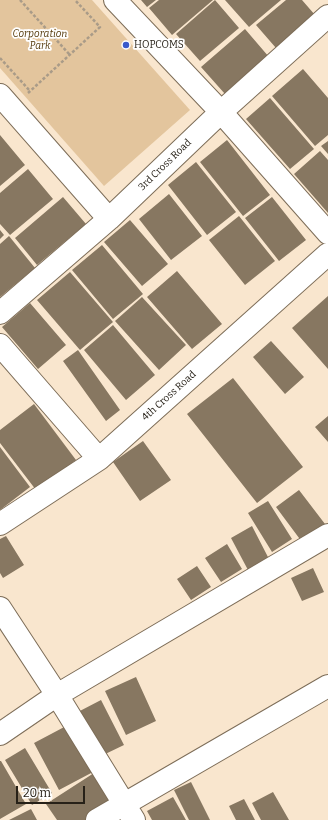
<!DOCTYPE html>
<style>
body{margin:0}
#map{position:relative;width:328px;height:820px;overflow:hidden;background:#f9e6ce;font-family:Bitter,serif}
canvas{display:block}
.scale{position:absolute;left:16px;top:786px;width:69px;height:18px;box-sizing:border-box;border:2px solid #272118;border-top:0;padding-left:5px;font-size:12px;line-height:14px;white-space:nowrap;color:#272118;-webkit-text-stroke:3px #fff;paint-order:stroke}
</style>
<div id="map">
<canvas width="328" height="820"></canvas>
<div class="scale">20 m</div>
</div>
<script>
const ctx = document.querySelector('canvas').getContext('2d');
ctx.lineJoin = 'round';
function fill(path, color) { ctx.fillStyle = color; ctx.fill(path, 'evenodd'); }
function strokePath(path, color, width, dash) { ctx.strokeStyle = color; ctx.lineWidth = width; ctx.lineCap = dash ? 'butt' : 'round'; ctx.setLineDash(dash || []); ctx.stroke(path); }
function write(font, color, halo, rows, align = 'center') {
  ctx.font = font + ' Bitter,serif'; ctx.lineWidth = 3.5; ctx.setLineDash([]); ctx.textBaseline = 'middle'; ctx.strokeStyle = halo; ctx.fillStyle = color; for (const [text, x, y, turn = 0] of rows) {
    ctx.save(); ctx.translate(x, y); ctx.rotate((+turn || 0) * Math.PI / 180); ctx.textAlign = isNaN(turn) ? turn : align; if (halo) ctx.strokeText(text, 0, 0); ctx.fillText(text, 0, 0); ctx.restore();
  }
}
fill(new Path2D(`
 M0,0H92L190,110L104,186L0,68Z`), '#e3c59d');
fill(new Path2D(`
 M141,0H156L147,7Z
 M159,0H213L172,35L149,8Z
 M215,0L239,28L200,61L176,34Z
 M225,0H281L249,27Z
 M286,0H302L315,15L276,48L256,25Z
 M245,29L269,57L225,94L201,67Z
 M303,69L328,98V135L315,146L272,96Z
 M270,98L314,149L290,169L246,119Z
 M0,135L25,165L0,186Z
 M227,140L270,195L243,216L200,162Z
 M328,141V154L321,146Z
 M320,151L328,160V213L294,174Z
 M196,162L236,212L207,235L168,185Z
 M28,169L53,199L10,235L0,224V193Z
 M169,194L202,236L171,260L139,219Z
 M63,197L86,224L37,265L15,238Z
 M272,197L306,240L279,261L245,218Z
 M239,216L275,261L245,285L209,240Z
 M130,220L168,264L142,286L104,242Z
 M0,230L4,235L0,239Z
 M9,236L35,268L0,297V244Z
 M102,245L143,294L113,319L72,270Z
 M177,271L222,324L192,349L147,297Z
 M70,272L113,322L80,350L37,300Z
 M328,296V369L292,328Z
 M142,297L186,345L159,370L115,321Z
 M30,303L66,345L38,369L2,327Z
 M113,325L155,375L126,400L84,350Z
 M271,341L304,377L285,394L253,357Z
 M78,350L120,410L106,421L63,361Z
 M233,378L303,467L257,503L187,414Z
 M34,404L76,460L36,490L0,443V430Z
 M328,416V442L315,427Z
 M143,441L171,480L140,501L113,462Z
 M0,447L30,487L0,510Z
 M299,490L325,524L302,542L276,507Z
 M268,501L292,539L272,552L248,513Z
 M252,526L269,559L248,570L231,538Z
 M6,536L24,565L3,578L0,573V539Z
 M227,544L242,569L221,582L205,558Z
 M197,566L211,587L191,600L177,579Z
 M313,568L324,592L302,601L291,578Z
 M136,677L156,721L126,735L105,691Z
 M101,700L124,745L99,757L76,713Z
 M68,725L93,772L59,790L34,743Z
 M25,748L52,793L32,805L5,760Z
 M0,761H1L26,804L0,819Z
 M94,773L113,803L87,820H57L46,804Z
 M191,782L210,820H189L174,790Z
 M273,792L289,820H261L252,803Z
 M173,797L186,820H152L147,811Z
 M244,799L255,820H236L229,806Z
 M31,809L37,820H9Z`), '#877761');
const minor = new Path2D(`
 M115,0L221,112L328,233
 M0,95L109,219
 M0,313L109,219L221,112L328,16
 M0,345L99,459
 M0,524L99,459L328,254
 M0,608L57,695L328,535
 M0,734L57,695L134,820
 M97,820L328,686`);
strokePath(minor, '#7d6d58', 24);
strokePath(new Path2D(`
 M20,0L70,55
 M0,58L30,91
 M28,93L100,27L75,0`), '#a99b88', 2.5, [3, 2]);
strokePath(minor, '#fff', 22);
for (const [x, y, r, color] of [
 [126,45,4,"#3959cb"]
]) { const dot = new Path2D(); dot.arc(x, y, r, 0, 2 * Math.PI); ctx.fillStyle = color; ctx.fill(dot); strokePath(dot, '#fff', 1.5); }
write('italic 10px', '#54390a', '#fff', [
 ["Corporation",40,34],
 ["Park",40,46]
]);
write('10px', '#272118', '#fff', [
 ["HOPCOMS",134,45]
], 'left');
write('10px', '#272118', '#fff', [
 ["3rd Cross Road",165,165,-44],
 ["4th Cross Road",169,396,-42]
]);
</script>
